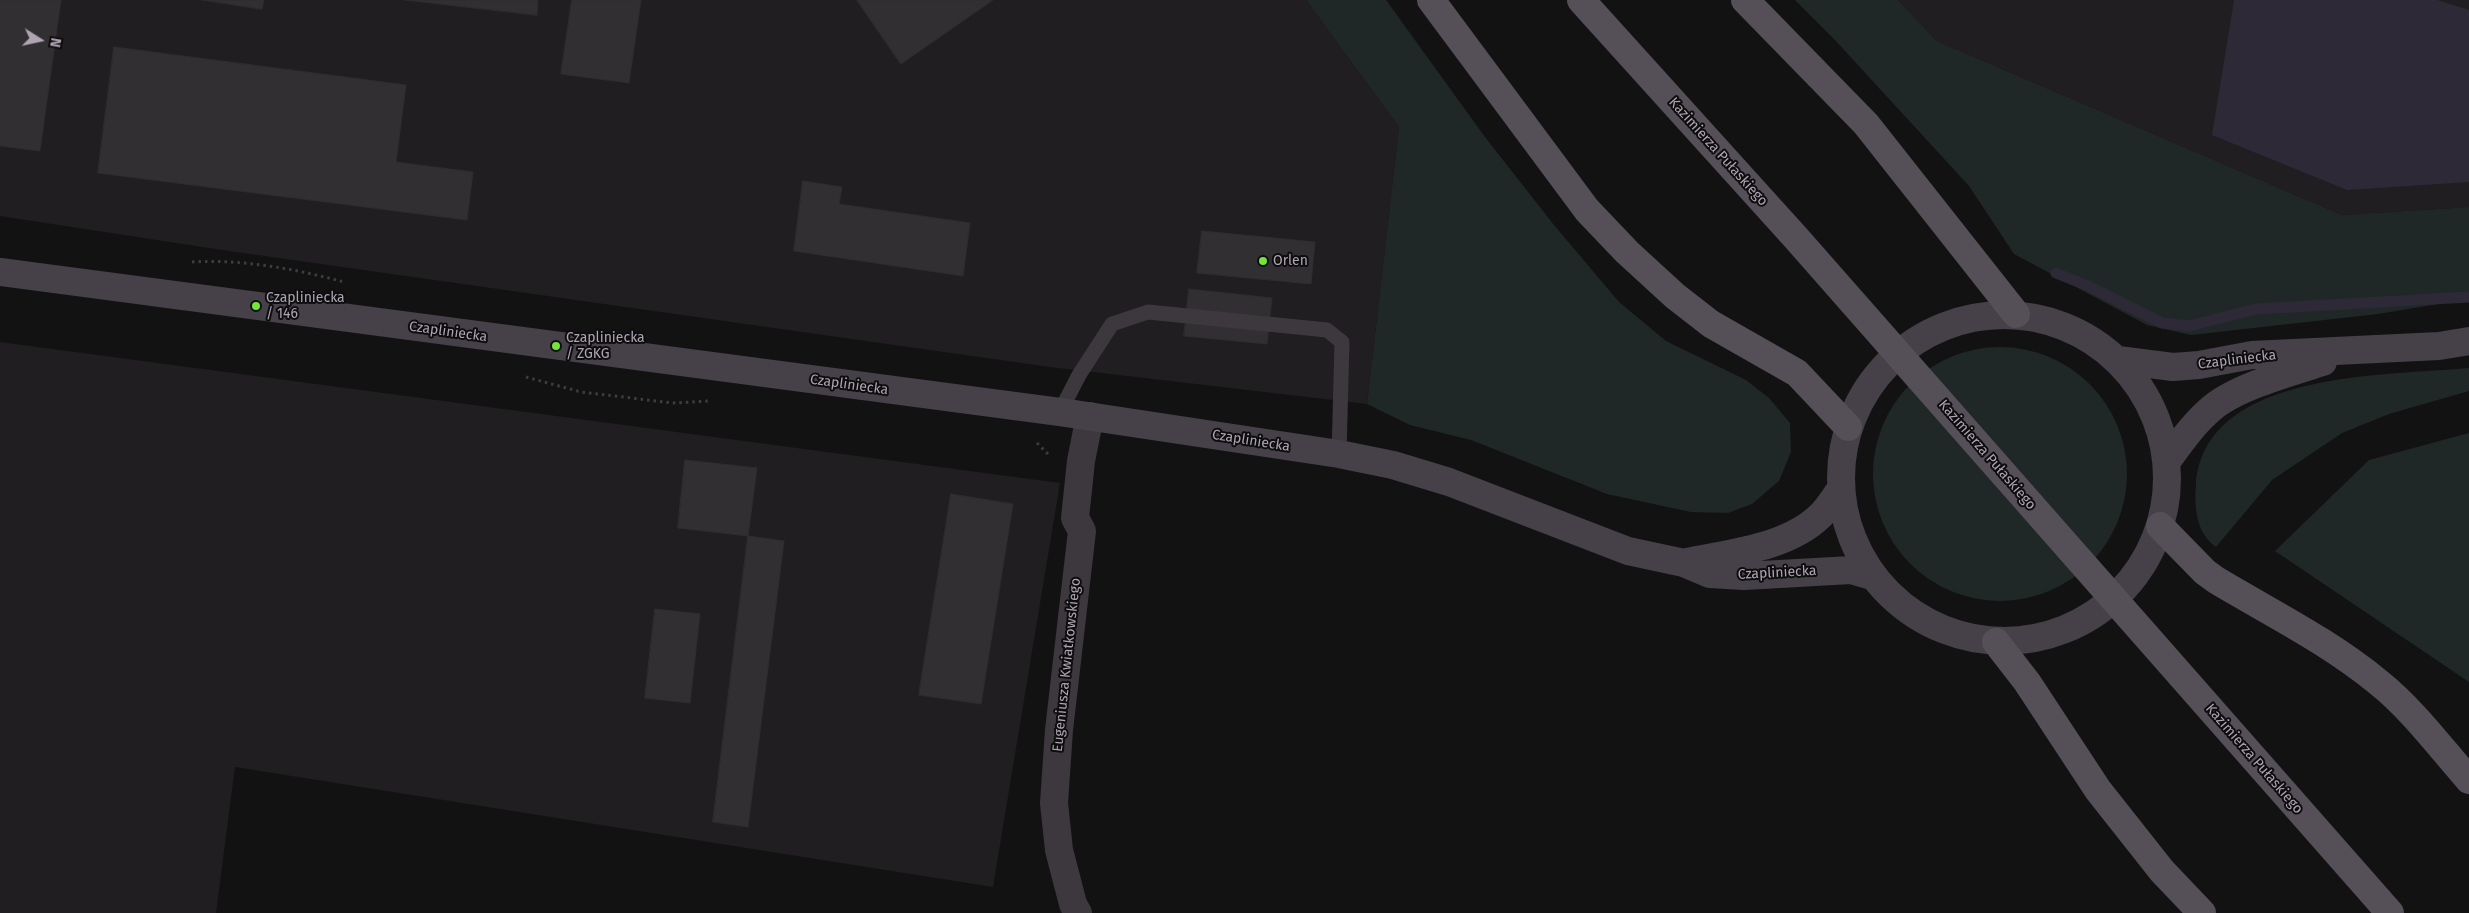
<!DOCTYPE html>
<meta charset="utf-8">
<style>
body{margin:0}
#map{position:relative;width:2469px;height:913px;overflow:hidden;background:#131213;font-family:"Fira Sans",sans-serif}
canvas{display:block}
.north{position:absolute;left:15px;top:15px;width:50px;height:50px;-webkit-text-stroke:4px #0e0d0e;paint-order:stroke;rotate:100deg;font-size:14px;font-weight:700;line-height:20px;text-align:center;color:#aea4b3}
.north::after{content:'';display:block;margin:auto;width:18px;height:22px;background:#aea4b3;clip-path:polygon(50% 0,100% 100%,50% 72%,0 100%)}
</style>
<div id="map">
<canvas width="2469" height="913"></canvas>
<div class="north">N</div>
</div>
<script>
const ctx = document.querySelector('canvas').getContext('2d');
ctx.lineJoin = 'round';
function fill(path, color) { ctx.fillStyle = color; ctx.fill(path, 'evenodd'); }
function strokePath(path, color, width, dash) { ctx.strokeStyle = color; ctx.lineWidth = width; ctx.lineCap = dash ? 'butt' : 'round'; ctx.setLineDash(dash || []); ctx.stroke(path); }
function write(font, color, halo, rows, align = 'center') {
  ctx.font = font + ' "Fira Sans",sans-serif'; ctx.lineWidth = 4; ctx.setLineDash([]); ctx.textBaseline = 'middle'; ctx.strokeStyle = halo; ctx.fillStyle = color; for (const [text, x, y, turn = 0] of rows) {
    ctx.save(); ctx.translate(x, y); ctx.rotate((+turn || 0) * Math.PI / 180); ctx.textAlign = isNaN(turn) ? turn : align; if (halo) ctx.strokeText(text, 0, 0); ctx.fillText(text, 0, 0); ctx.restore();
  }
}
fill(new Path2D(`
 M0,0H1306L1399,127L1367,404L1050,367L222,250L0,216Z
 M1898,0H2469V207L2342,215L1937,41Z
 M0,342L1060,483L993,887L235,767L216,913H0Z`), '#201e20');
fill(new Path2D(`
 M1306,0H1386L1485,137L1554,225L1619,302L1666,341L1746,380L1769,398L1790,423L1791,452L1779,481L1752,504L1728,513L1691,512L1607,494L1471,440L1410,425L1367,404L1399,127Z
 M1795,0H1898L1937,41L2342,215L2469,207V299L2378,314L2191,335L2147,325L2014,254L1969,186L1835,40Z
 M1873 474a127 127 0 1 1 254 0a127 127 0 1 1-254 0Z
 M2469,368V391L2389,414L2342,433L2272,480L2216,547C2196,533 2194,507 2196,485C2204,370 2386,376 2469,368Z
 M2469,433V682L2275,551L2369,460Z`), '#202727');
fill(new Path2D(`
 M2234,0H2437L2469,10V182L2347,190L2212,135Z`), '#2e2936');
strokePath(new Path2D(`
 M2056,273L2088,286L2162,323L2189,326L2256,309L2469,297`), '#2e2936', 11);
const building = new Path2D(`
 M0,0H61L40,151L0,146Z
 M202,0H264L262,9Z
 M405,0H538L537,15Z
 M572,0H641L629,83L561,74Z
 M857,0H993L901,64Z
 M114,47L406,85L396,162L473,172L467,220L98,173Z
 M803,181L842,187L839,204L970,223L963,276L794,251Z
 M1202,231L1315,242L1311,284L1197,273Z
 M1189,289L1272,298L1267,344L1184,336Z
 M685,460L757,468L748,536L678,528Z
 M951,494L1013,504L981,704L919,695Z
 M748,536L784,541L748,827L713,822Z
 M655,609L700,614L690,703L645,698Z`);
fill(building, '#322f32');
strokePath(building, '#2f2c2f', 1);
strokePath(new Path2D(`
 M192,262C242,259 296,269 344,282
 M526,377L581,392L673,403L709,401
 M1037,443L1049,455`), '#3f3b41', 3, [2.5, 4]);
strokePath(new Path2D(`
 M1060,412L1079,375L1112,324L1148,312L1327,330L1342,342L1339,454`), '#3c383d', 15);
strokePath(new Path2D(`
 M1078,913L1073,904L1059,850L1054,803L1059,730L1082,531L1075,518L1081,461L1090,416`), '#3c383d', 28);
strokePath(new Path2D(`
 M0,272L1060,412L1339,454L1393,465L1449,482L1628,551L1684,563L1710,574L1744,576L1851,570L1872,576
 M1841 478a163 163 0 1 1 326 0a163 163 0 1 1-326 0Z
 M2118,360L2173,367L2199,365L2252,355L2439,346L2469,341
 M2167,461C2181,442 2194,423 2212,408C2237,387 2291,372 2323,362
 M1687,562C1730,553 1788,548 1821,515C1828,508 1834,498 1840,490`), '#464148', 28);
strokePath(new Path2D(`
 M1431,0L1587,210L1627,252L1675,296L1711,324L1797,373L1848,427
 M1581,0L1797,239L2390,913
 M1745,0L1866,124L2016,314
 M2160,526L2205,572L2216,580C2271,613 2328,641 2378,682C2412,709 2440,747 2469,780
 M1996,642L2027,682L2098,790L2162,871L2202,913`), '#554f57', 28);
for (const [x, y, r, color] of [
 [1263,261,5,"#74e439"],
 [256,306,5,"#74e439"],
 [556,346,5,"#74e439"]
]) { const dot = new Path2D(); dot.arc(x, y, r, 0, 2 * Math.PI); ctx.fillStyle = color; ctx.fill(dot); strokePath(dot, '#0e0d0e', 2); }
write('14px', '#aea4b3', '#0e0d0e', [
 ["Kazimierza Pułaskiego",1718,152,48],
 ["Czapliniecka",448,332,8],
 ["Czapliniecka",2237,360,-7],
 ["Czapliniecka",849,385,8],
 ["Czapliniecka",1251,441,9],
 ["Kazimierza Pułaskiego",1987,455,49],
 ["Czapliniecka",1777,573,-3],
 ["Eugeniusza Kwiatkowskiego",1067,665,-84],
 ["Kazimierza Pułaskiego",2254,759,49]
]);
write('14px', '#aea4b3', '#0e0d0e', [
 ["Orlen",1273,261],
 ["Czapliniecka",266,298],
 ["/ 146",266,314],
 ["Czapliniecka",566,338],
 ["/ ZGKG",566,354]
], 'left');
</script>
